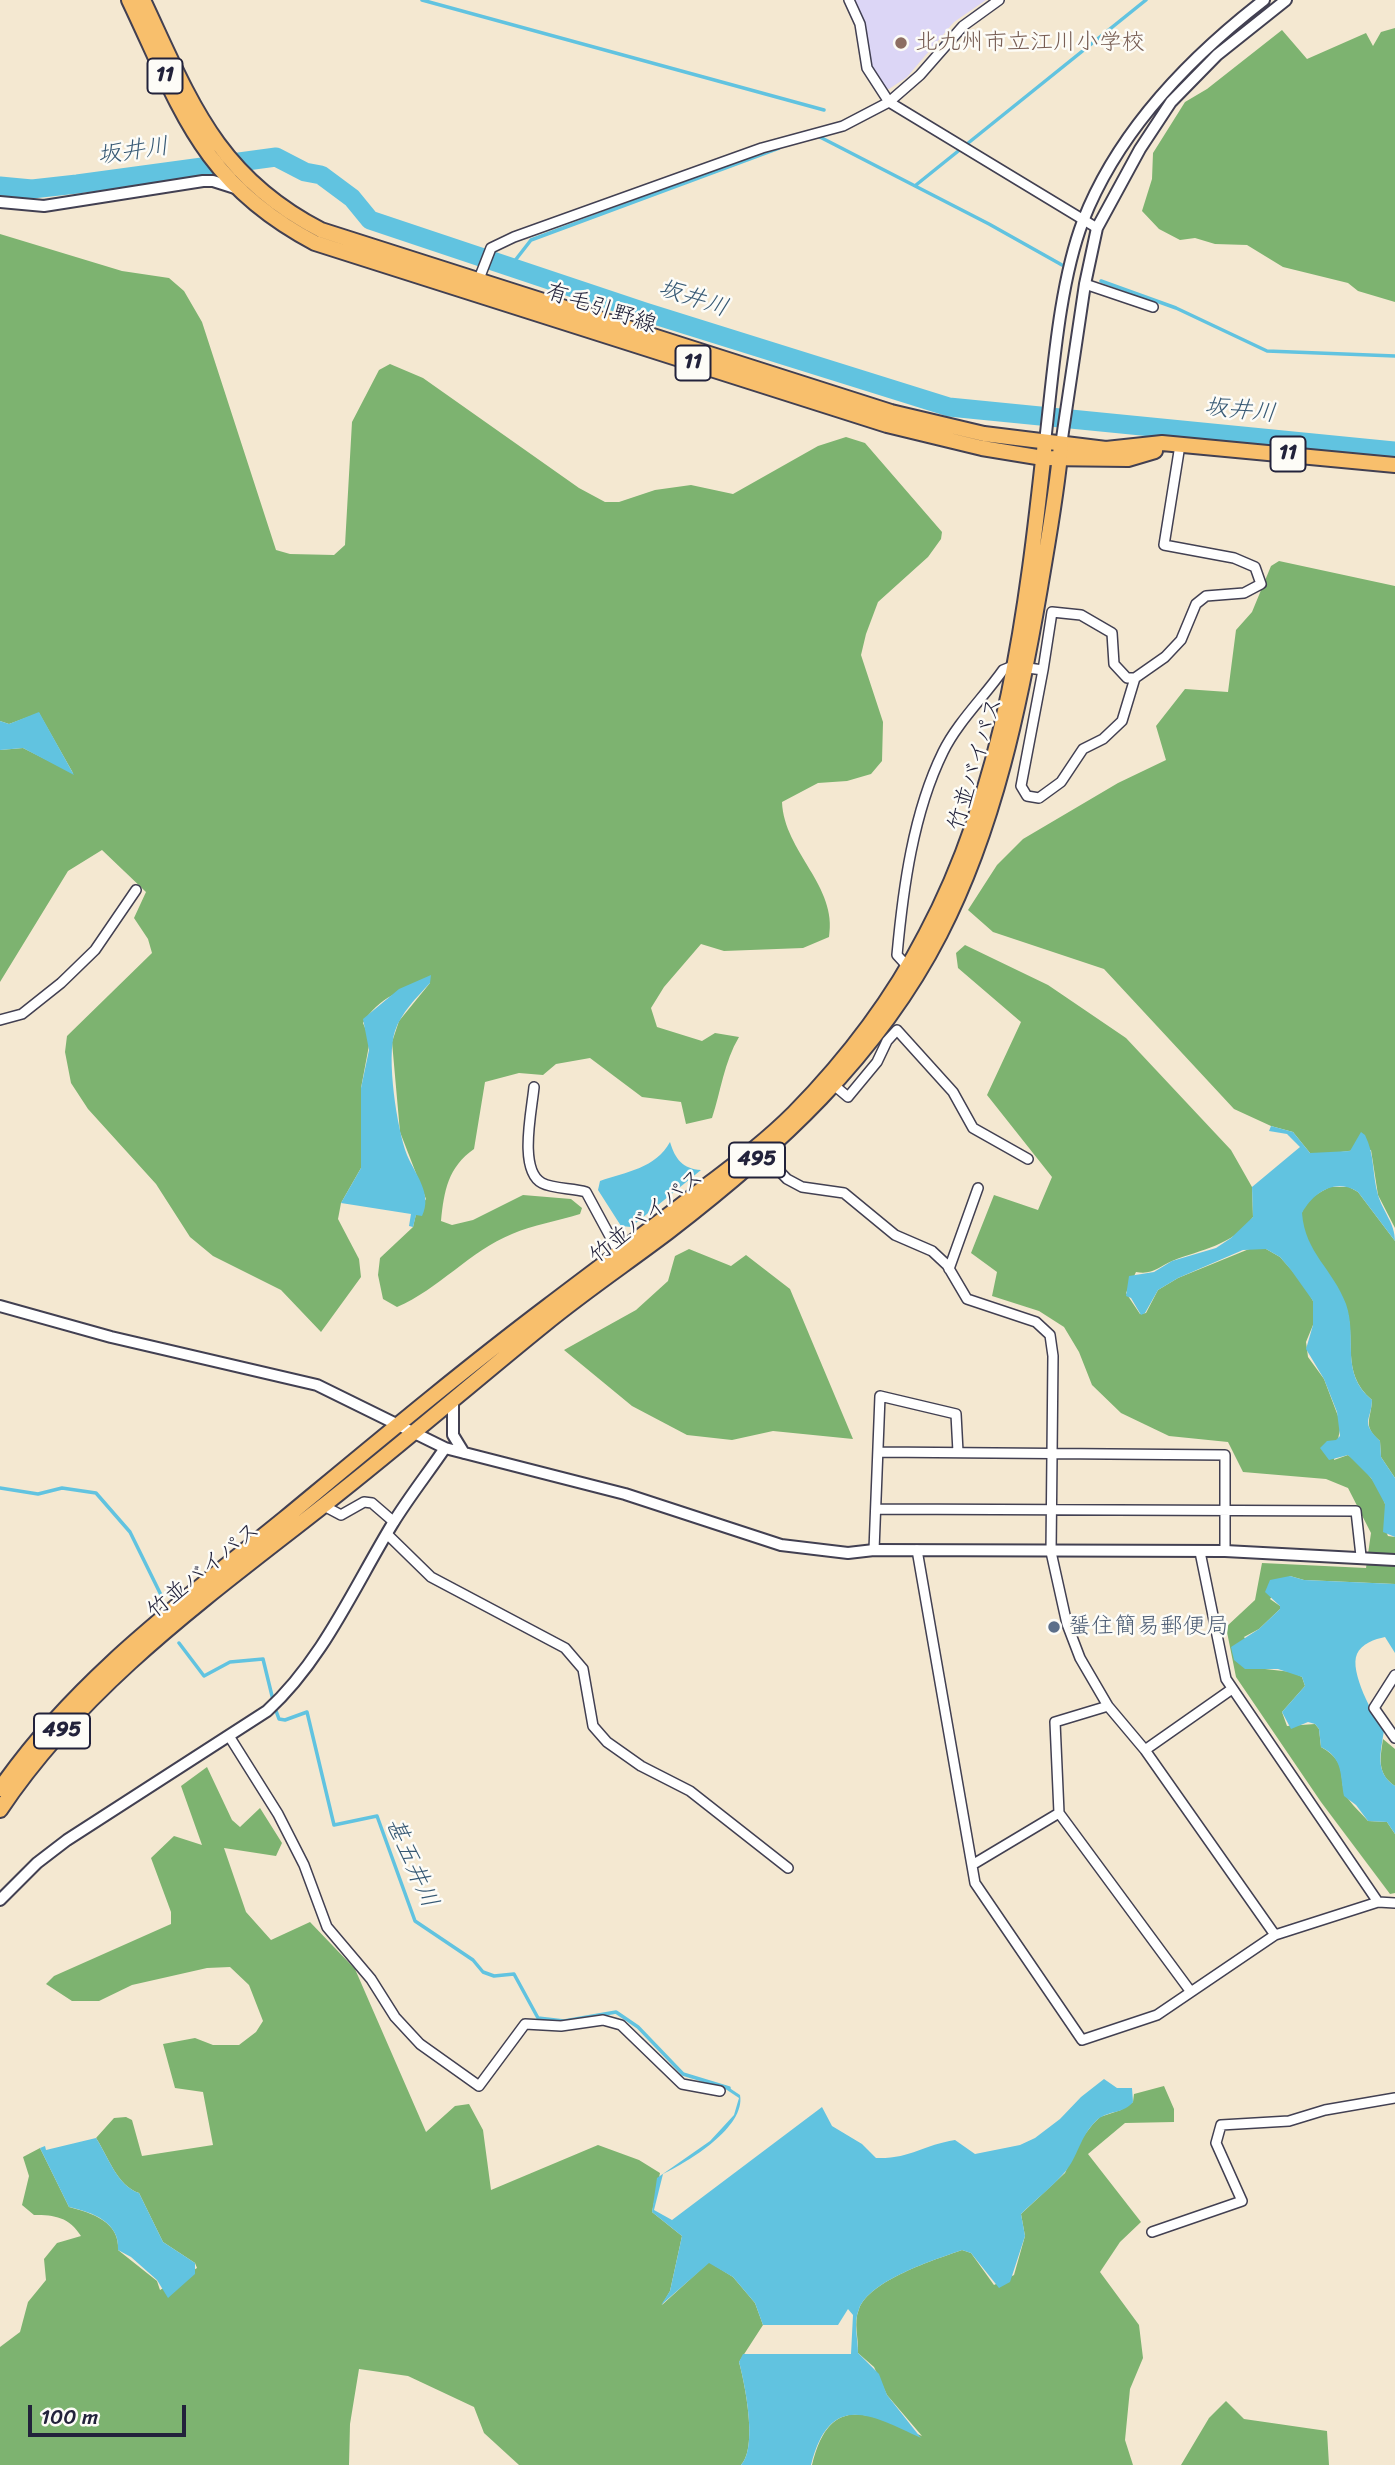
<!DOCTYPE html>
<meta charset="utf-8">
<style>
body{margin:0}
#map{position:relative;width:1395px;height:2465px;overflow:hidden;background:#f4e8d1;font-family:Sriracha,sans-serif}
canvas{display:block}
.scale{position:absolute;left:28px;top:2405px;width:158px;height:32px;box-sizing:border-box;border:4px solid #22223b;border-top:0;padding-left:9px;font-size:21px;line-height:24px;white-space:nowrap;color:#22223b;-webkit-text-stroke:5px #fdfcf7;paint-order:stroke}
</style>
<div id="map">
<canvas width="1395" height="2465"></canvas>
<div class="scale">100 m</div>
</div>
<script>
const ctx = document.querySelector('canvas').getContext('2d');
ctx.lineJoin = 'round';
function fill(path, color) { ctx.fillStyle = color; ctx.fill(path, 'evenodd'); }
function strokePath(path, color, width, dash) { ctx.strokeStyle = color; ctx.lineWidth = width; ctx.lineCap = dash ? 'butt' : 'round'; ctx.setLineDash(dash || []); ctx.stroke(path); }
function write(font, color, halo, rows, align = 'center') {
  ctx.font = font + ' Sriracha,"Klee One",sans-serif'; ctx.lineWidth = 5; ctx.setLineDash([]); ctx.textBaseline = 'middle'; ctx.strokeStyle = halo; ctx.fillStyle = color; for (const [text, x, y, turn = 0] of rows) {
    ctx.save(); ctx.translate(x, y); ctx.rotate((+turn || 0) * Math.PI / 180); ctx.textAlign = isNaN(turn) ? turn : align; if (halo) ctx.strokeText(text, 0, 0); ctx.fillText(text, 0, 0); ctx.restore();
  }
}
fill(new Path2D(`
 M853,0H986L954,22L907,77L889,89L883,88L873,73Z`), '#dcd6f6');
fill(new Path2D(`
 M1395,28V302L1358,291L1348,283L1283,267L1247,245L1215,244L1195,238L1180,240L1159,229L1142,211L1152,179L1153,153L1185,102L1207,89L1282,30L1307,59L1366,33L1373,46L1381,32Z
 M0,234L122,271L169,278L184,291L202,322L276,550L290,554L334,555L345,545L352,422L379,370L390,364L423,378L579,488L605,502H619L655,490L691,485L733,494L818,446L846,437L865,443L942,532L941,539L928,557L878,602L866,634L861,655L883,722L882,761L871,774L847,781L818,783L782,802C784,852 838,886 829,937L803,948L724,951L701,944L664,987L651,1008L657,1027L702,1041L715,1033L739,1037C724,1062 721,1091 712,1118L686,1124L681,1102L642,1097L590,1058L556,1064L543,1075L519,1073L485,1082L474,1149C448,1167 444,1191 441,1221L452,1225L473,1220L523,1195L571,1199L582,1208L580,1214C558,1221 533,1225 512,1234C470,1251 439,1289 397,1307L383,1299L378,1275L380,1258L413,1227L416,1214L426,1199L400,1132L392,1042L399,1021L430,983C402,989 379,997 363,1023L370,1040L361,1088V1168L341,1203L338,1219L359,1259L361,1277L321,1332L281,1290L213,1256L190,1237L156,1184L88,1109L71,1083L65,1052L67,1036L152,953L148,939L134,918L146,892L102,850L68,871L0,982V750L23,748L73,773L39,713L9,724L0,721Z
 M1279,561L1395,586V1228L1378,1195L1371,1150C1350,1148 1333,1156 1310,1153L1293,1132L1271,1126L1234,1109L1104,969L993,932L968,910L997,865L1023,839L1118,783L1166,760L1156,726L1185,689L1228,692L1236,630L1252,612L1271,566Z
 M965,945L1048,985L1126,1038L1231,1150L1252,1187L1253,1217C1232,1246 1202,1249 1172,1261C1158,1267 1153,1275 1136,1272L1126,1293L1140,1314L1146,1313L1158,1290L1178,1278L1254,1247L1266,1249L1280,1257L1303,1283L1313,1301V1325L1306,1342L1308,1357L1324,1379L1341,1424L1334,1460L1348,1455C1363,1467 1380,1485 1385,1504C1388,1516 1382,1524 1388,1536L1395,1537V1584L1304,1580L1290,1576L1270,1599L1280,1606V1609L1259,1629L1244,1637L1265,1669L1292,1672L1302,1677L1305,1686L1282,1712L1287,1726L1315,1724L1319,1729L1321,1747C1352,1764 1335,1782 1349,1800C1354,1807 1362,1814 1368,1821L1387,1822L1395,1834V1893L1390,1894L1321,1802L1236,1677L1226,1627L1255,1600L1262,1563L1366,1568L1371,1533L1348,1488L1326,1479L1243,1472L1228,1442L1169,1436L1121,1413L1092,1385L1079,1352L1064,1327L1039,1311L992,1296L997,1272L971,1253L994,1195L1038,1210L1052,1177L987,1095L1021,1022L958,968L956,953Z
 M1330,1187H1349L1358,1192L1395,1241V1478L1381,1457L1380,1441C1362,1426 1371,1420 1372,1400C1339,1372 1358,1339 1345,1304C1336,1279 1294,1239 1302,1212C1306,1199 1320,1192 1330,1187Z
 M689,1249L731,1266L746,1255L790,1289L853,1439L773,1431L732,1440L687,1435L632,1406L564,1350L636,1310L668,1281L675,1256Z
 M1383,1739L1395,1749V1786C1377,1774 1380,1759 1383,1739Z
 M207,1767L232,1820L240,1827L260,1808L282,1843L276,1856L224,1848L246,1912L271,1940L310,1922L355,1969L426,2132L455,2106L469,2104L483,2130L491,2190L598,2145L639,2160L660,2173L652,2212L682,2236L670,2291L662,2305L709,2262L733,2277L755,2303L763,2325L739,2362C745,2384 758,2448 741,2465H519L484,2433L474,2407L408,2376L359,2369L350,2424L349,2465H0V2347L20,2332L28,2302L46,2280L44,2259L57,2243L81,2236C69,2217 55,2215 34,2215L22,2205L29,2176L23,2157L40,2148L69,2207C92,2213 120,2222 118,2250L157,2281L160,2290L197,2268L195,2263L163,2242L139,2193C117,2186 108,2156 96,2138L114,2118L126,2117L132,2120L142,2156L213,2145L203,2092L175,2088L163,2044L195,2038L213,2045H239L256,2032L263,2021L249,1985L230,1967L207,1968L132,1985L99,2001H72L46,1984L54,1976L171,1924V1912L151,1858L174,1836L202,1845L181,1786Z
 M1164,2086L1174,2109V2122L1125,2123L1088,2154L1141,2222L1120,2242L1100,2272L1139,2325L1143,2358L1130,2389L1125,2440L1133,2465H812C830,2391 870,2414 922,2436L887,2395L874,2367L858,2353C859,2338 853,2323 859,2309C870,2280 934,2260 962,2250L971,2253L994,2285L1014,2275L1025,2236L1021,2214L1065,2173L1079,2142L1093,2124L1100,2117L1121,2110L1133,2102L1134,2094Z
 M1226,2401L1244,2419L1327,2431L1329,2465H1181L1209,2418Z`), '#7db370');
fill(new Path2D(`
 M39,712L74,775L23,748L0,750V721L9,724Z
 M431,975L430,983C417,997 401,1013 395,1031C386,1057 397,1129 407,1155C415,1174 433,1194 422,1216L416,1215L413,1227L409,1226L411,1214L341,1203L361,1168V1088L369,1050L363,1019L399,989Z
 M1271,1126L1293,1132L1310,1153L1350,1151L1361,1132L1365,1135C1375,1155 1372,1174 1378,1195C1383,1212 1395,1223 1395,1241L1358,1192C1335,1178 1314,1192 1302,1213C1305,1253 1333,1269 1346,1304C1358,1339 1339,1373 1372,1400C1371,1422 1360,1421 1380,1441L1381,1457L1395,1478V1537L1383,1532L1385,1504L1371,1478L1348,1455L1329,1460L1320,1448L1327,1441L1336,1440L1340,1436L1337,1412L1324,1379L1306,1349L1313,1325V1301L1291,1270L1280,1257L1266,1249L1243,1250L1178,1278L1158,1290L1145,1313L1141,1315L1131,1298L1126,1296L1129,1276L1154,1272L1172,1261L1216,1248L1231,1238L1253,1217L1252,1187L1300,1147L1287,1134L1269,1131Z
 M670,1142C675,1159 683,1169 701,1170L631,1227L621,1226L598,1190L600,1181C626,1172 656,1168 670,1142Z
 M1290,1576L1304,1580L1395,1584V1653L1385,1637C1375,1639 1361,1644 1357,1654C1349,1671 1373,1716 1384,1730C1381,1752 1374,1772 1395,1786V1834L1387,1822L1368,1821L1356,1805L1344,1796C1340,1777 1344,1758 1321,1747L1319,1729L1315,1724L1308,1722L1291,1729L1282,1712L1305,1686L1302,1677L1278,1669H1245L1234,1660L1231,1647L1259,1629L1280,1609V1606L1265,1592L1270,1580Z
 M1104,2079L1117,2088H1132L1133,2102C1124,2114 1107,2110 1096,2121C1080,2136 1078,2157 1065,2172C1052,2187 1035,2200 1021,2214L1025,2236L1010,2282L999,2288L971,2253L962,2250C934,2260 870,2280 859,2309C853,2323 858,2338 858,2353L879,2374L887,2395L921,2438C870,2414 830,2391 811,2465H741C758,2448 745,2384 739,2362L743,2354H851L853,2315L848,2309L838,2325H763L755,2303L733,2277L709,2263L661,2305L670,2291L682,2236L652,2212L657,2178L710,2141L734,2115L739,2098L724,2088L725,2085L740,2095C746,2127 688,2162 663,2174L654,2210L672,2220L822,2107L832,2126L862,2144L876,2158C911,2159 923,2145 955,2140L975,2154L1020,2145L1035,2138L1060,2119L1081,2097Z
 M96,2138C108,2156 117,2186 139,2193L163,2242L195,2263V2274L168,2298L157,2280L131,2257L118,2250C120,2222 92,2212 69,2207L40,2148L45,2146L46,2150Z`), '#61c3e0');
strokePath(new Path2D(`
 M422,0L824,110
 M816,135L989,224L1062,265
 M916,185L1146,0
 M510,267L531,240L779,148
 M1101,281L1176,308L1267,351L1395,356
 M0,1488L38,1494L62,1488L96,1493L130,1532L161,1595
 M179,1643L204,1676L230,1662L263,1659L273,1700
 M275,1708L279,1719L285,1720L307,1712L334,1825L377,1816L415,1921L473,1960L483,1972L494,1976L514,1974L538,2018L564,2021L616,2012L638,2027L683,2074L729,2088`), '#61c3e0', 3.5);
strokePath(new Path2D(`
 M0,186L32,189L77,184L276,157L305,172L321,175L352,198L370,220L645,312L949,407L1395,451`), '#61c3e0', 19);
const minor = new Path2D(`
 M849,0L860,24L867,68L889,102L1097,228
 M477,284L491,248L514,237L762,148L843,126L889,102L920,75L963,26L999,0
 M1085,284L1153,307
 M1043,670L1052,612L1081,615L1112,633L1114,664L1127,678H1135
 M908,967L897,955C903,889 913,813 943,752C957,723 984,697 1003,670L1013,666L1043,670L1021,786L1027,796L1039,798L1061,782L1083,749L1103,739L1122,721L1135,678L1165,657L1181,640L1196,604L1206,596L1244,593L1261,584L1255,567L1234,558L1164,545L1180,445
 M0,1020L22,1014L61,983L95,950L136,890
 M835,1086L848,1097L877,1062L887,1041L897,1030L953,1092L973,1128L1028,1159
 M534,1087C532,1110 518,1170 542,1183C553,1189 573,1188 586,1192L619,1253
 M760,1151L787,1179L802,1187L844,1193L895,1235L932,1251L947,1265L967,1299L1036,1322L1050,1335L1053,1356L1051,1552L1067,1624L1080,1658L1108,1706L1145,1750L1275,1935
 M949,1269L978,1188
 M878,1452L1225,1455V1551
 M324,1506L341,1515L364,1502L372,1503L394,1522
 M877,1509L1356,1511L1361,1556
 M387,1534L431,1577L565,1648L583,1669L593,1726L607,1742L641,1766L690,1791L788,1868
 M874,1550L880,1396L956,1414L958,1452
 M917,1550L975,1883L1082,2040L1157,2015L1275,1935L1378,1902L1395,1903
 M1200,1552L1226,1679L1378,1902
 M1395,1675L1374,1708L1395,1738
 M1108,1706L1055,1722L1059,1813L1191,1992
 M229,1736L278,1814L304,1865L327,1927L371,1979L395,2017L420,2044L479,2086L525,2024L561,2026L603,2020L621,2025L682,2084L720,2091
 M1145,1750L1232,1689
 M972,1865L1059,1813
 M1152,2232L1242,2201L1216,2143L1221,2125L1289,2121L1325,2110L1395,2098`);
const tertiary = new Path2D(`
 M0,202L44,206L203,181H213L235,188
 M1045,442C1053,374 1059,284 1083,221C1118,131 1189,58 1264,0
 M1061,445L1085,284L1097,228L1140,149L1171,102L1217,55L1286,0
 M0,1306L111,1337L317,1385L445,1448L625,1494L781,1545L848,1553L874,1550L1225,1551L1395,1560
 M453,1402V1435L464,1453
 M0,1900L37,1863L67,1840L267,1711C323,1660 354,1587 393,1523C409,1497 428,1473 445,1448`);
const primary = new Path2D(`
 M129,0C181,109 201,183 315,243L887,425L982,448L1043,458L1128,459L1155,451
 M143,0C190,100 216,176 321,230L891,412L984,434L1106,449L1162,443L1395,465`);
const trunk = new Path2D(`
 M0,1789C74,1681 183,1601 284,1519C371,1447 458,1374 548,1306C598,1268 648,1231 697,1193C731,1167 764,1143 794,1113C846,1060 892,1000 926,934C1006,784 1027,608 1045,442
 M0,1810C85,1683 210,1595 328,1502C402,1444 472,1383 545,1324C584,1292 627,1263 668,1232C776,1149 877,1057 940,934C995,827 1020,705 1040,588C1048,540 1057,492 1061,445`);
strokePath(minor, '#424052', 12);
strokePath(tertiary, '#424052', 14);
strokePath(primary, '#424052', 18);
strokePath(trunk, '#424052', 18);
strokePath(minor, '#fff', 9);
strokePath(tertiary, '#fff', 10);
strokePath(primary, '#f8bf6c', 14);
strokePath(trunk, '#f8bf6c', 14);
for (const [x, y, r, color] of [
 [901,43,7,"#8d6e63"],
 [1054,1627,7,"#5c6f8a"]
]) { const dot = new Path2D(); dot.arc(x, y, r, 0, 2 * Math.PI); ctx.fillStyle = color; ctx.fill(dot); strokePath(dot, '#fdfcf7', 2.5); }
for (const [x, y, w] of [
 [165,76,35],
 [693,363,35],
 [1288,454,35],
 [757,1160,56],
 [62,1731,56]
]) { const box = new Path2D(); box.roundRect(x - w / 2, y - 17.5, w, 35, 5); ctx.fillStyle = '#fdfcf7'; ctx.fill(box); strokePath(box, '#22223b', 2); }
write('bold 21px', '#22223b', null, [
 ["11",165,76],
 ["11",693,363],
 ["11",1288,454],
 ["495",757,1160],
 ["495",62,1731]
]);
write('23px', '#785e54', '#fdfcf7', [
 ["北九州市立江川小学校",915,43]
], 'left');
write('23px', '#22223b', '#fdfcf7', [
 ["有毛引野線",601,309,18],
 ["竹並バイパス",976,764,-73],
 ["竹並バイパス",647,1217,-38],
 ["竹並バイパス",204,1571,-39]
]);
write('23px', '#4e5e75', '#fdfcf7', [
 ["蜑住簡易郵便局",1068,1627]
], 'left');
write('italic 24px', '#385a75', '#fdfcf7', [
 ["坂井川",133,152,-8],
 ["坂井川",693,299,18],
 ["坂井川",1240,411,6],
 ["甚五井川",411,1863,66]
]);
</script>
